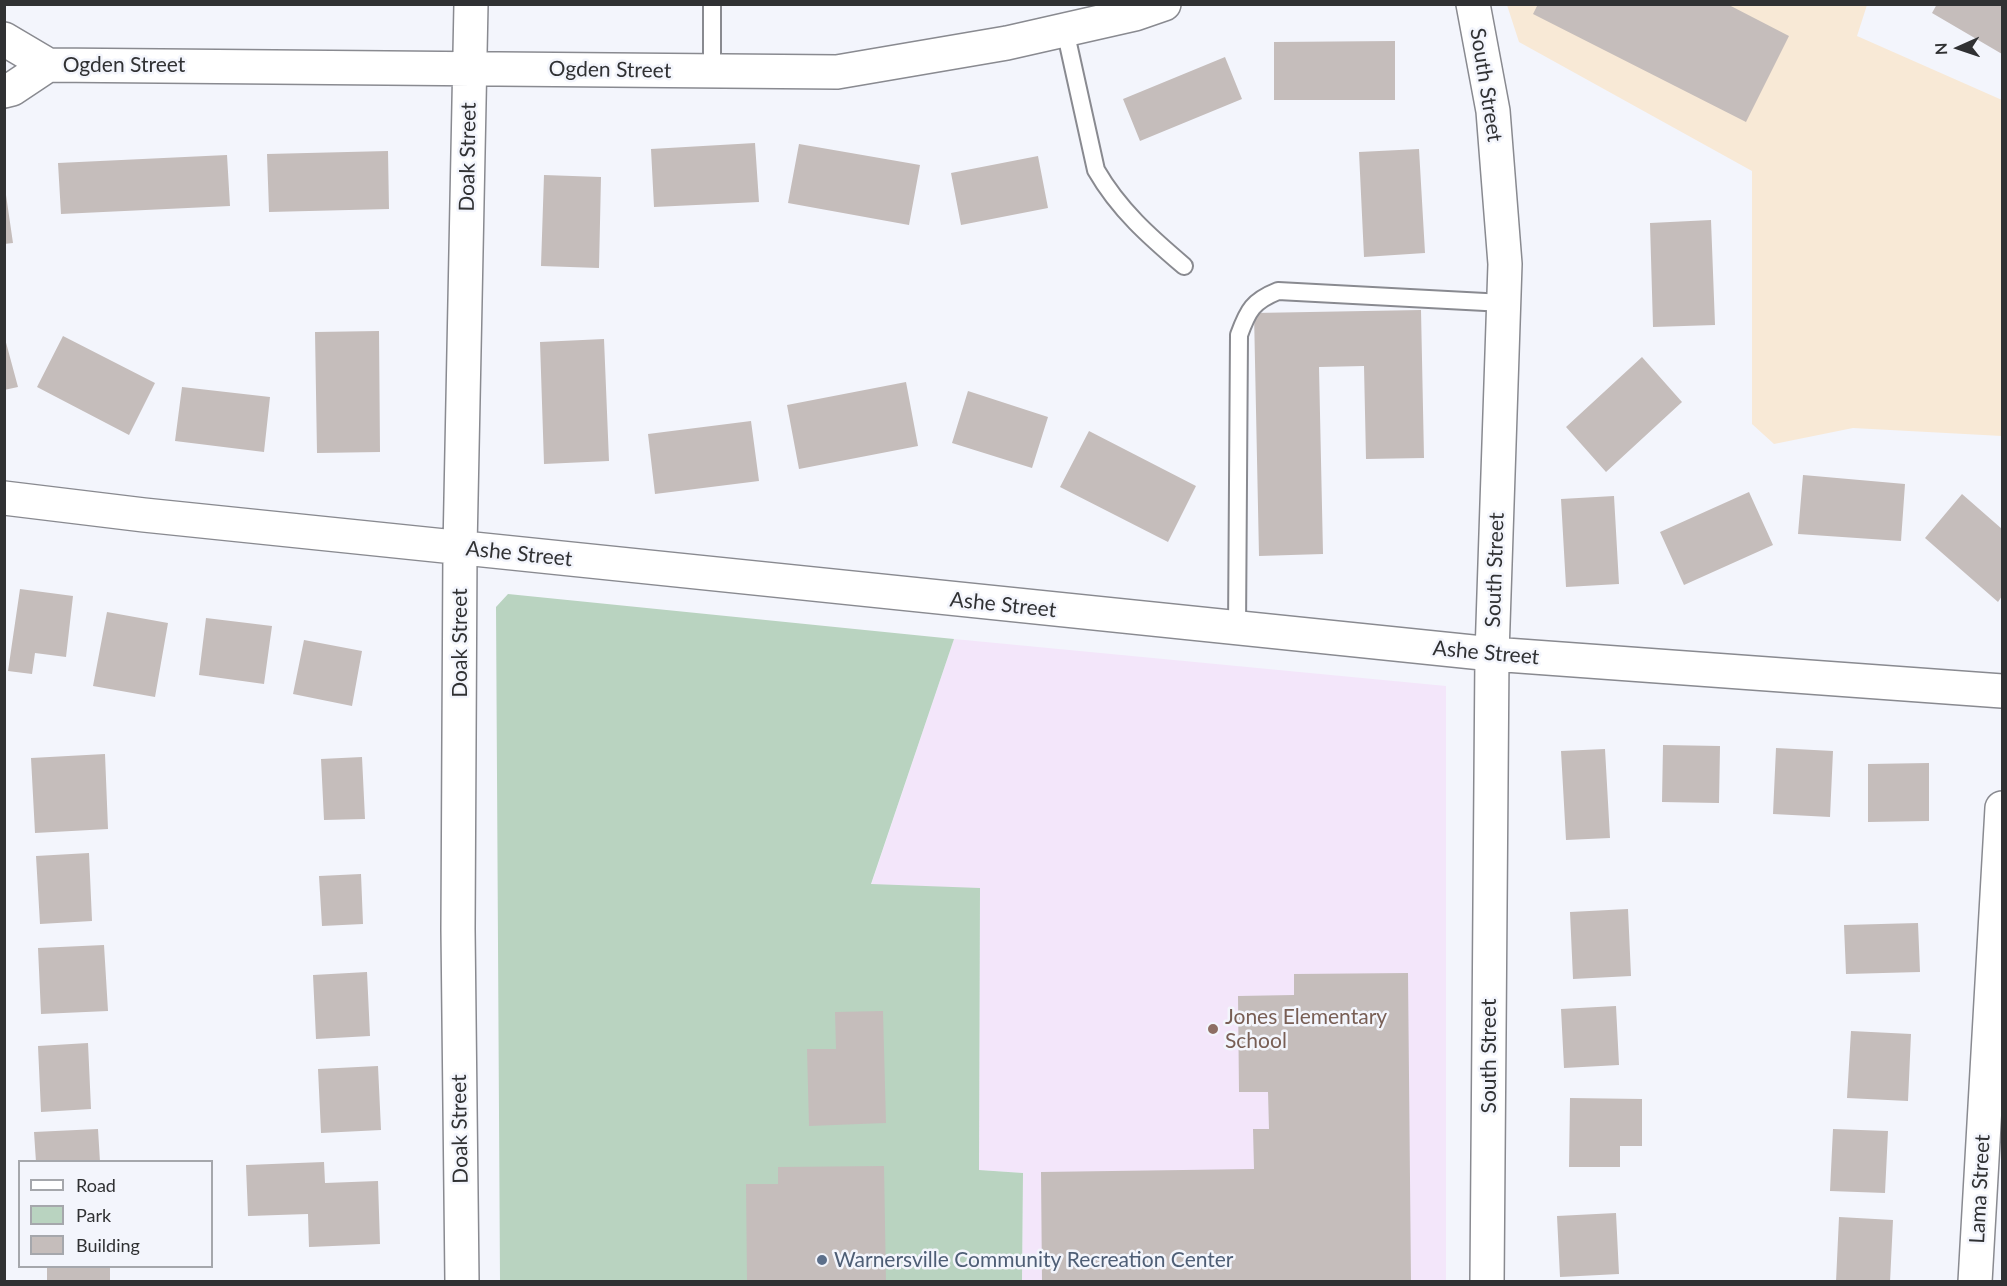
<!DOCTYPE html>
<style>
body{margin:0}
#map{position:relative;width:2007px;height:1286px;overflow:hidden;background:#f3f5fc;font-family:Lato,sans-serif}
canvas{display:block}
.frame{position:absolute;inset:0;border:6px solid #303133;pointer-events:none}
.legend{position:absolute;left:18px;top:1160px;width:195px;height:108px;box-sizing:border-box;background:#f3f5fc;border:2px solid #a5a7ac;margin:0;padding:8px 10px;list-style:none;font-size:18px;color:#303133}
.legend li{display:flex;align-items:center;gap:12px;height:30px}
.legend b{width:30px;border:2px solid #a5a7ac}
.north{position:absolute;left:1929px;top:18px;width:60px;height:60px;-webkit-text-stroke:4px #f3f5fc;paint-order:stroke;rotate:267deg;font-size:16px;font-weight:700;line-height:24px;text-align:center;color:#303133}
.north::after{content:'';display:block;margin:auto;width:21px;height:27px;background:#303133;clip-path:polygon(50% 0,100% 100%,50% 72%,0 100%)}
</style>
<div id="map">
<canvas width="2007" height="1286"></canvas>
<div class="frame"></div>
<ul class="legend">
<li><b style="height:8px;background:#fff"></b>Road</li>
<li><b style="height:16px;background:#b9d3c0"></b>Park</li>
<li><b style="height:16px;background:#c5bdbb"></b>Building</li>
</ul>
<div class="north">N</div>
</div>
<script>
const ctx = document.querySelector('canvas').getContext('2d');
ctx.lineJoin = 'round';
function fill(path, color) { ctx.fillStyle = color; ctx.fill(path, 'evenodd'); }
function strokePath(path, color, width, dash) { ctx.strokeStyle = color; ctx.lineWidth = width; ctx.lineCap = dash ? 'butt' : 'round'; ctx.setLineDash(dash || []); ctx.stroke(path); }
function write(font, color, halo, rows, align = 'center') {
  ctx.font = font + ' Lato,sans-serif'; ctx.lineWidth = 5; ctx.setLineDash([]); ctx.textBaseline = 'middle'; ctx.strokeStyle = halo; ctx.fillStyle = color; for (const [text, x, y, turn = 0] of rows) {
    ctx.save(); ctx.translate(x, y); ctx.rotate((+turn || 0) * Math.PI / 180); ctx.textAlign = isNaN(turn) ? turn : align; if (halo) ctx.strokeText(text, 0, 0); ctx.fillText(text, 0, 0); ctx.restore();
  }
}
fill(new Path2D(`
 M1507,5H1867L1857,36L2002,100V436L1853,428L1774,444L1752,424V171L1519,42Z`), '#f8e9d6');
fill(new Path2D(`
 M954,639L1446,686V1281H1022L1023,1173L979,1170L980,889L871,885Z`), '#f3e6fa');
fill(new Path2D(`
 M508,594L954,639L871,884L980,888L979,1170L1023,1173L1022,1281H500L496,607Z`), '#b9d3c0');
fill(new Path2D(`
 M1538,4H1727L1789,36L1746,122L1533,14Z
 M1937,4H2002V54L1932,13Z
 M1395,41V100H1274V42Z
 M1225,57L1242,99L1140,141L1123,99Z
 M755,143L759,202L654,207L651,149Z
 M799,144L920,165L909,225L788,203Z
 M1419,149L1425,253L1364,257L1359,152Z
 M388,151L389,209L269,212L267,154Z
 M227,155L230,206L61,214L58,163Z
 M1038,156L1048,208L961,225L951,173Z
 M544,175L601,177L599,268L541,266Z
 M6,195L13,243L4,244V196Z
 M1711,220L1715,325L1653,327L1650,223Z
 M1421,310L1424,458L1366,459L1364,366L1319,367L1323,554L1259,556L1254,313Z
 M379,331L380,452L317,453L315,332Z
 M4,335L18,387L4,390Z
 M63,336L155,383L129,435L37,387Z
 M604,339L609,461L544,464L540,342Z
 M1642,357L1682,402L1606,472L1566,427Z
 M906,382L918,446L799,469L787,405Z
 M182,387L270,397L264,452L175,441Z
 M968,391L1048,417L1032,468L952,443Z
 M751,421L759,481L655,494L648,434Z
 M1089,431L1196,486L1168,542L1060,487Z
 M1803,475L1905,484L1901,541L1798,534Z
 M1749,492L1773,545L1684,585L1660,532Z
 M1962,494L2002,529V596L1998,602L1925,538Z
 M1614,496L1619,584L1566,587L1561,499Z
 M20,589L73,596L66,657L35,653L32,674L8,671Z
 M107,612L168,623L155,697L93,686Z
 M206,618L272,626L264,684L199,675Z
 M304,640L362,651L352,706L293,694Z
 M1663,745L1720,746L1719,803L1662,802Z
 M1776,748L1833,751L1830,817L1773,814Z
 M1605,749L1610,838L1566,840L1561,751Z
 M105,754L108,829L35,833L31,758Z
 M362,757L365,819L324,820L321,759Z
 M1929,763V821L1868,822V764Z
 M89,853L92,921L40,924L36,856Z
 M361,874L363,924L322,926L319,876Z
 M1628,909L1631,976L1573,979L1570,912Z
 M1918,923L1920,972L1846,974L1844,925Z
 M104,945L108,1011L41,1014L38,948Z
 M367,972L370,1036L316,1039L313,975Z
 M1408,973L1411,1282H1042L1041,1172L1254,1169L1253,1129H1269L1268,1092H1239L1238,996L1294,995V974Z
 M1616,1006L1619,1065L1564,1068L1561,1009Z
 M883,1011L886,1123L809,1126L807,1049H836L835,1012Z
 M1851,1031L1911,1034L1908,1101L1847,1098Z
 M88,1043L91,1109L41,1112L38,1046Z
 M378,1066L381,1130L321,1133L318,1069Z
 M1570,1098L1642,1099V1146H1620V1167H1569Z
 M98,1129L100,1162H36L34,1132Z
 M1833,1129L1888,1131L1885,1193L1830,1191Z
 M324,1162L325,1183L378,1181L380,1244L309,1247L308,1214L248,1216L246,1165Z
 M884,1166L886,1282H747L746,1184H778V1167Z
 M1616,1213L1619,1274L1560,1277L1557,1216Z
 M1839,1217L1893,1220L1890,1282H1836Z
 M47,1266H110V1282H47Z`), '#c5bdbb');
const service = new Path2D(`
 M712,4V72
 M1065,30L1096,170C1119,210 1150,237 1184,266
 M1237,629L1239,335C1248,310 1253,301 1278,291L1504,303`);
const minor = new Path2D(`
 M1473,4L1493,111L1505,264L1492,654L1487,1282
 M4,39L48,65L837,72L1007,43L1135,14L1164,4
 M4,91L12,89L48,65
 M4,498L144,515L1492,654L2002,691
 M462,1282L458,929L460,548L471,4
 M1975,1282L2002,808`);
strokePath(service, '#898a90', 20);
strokePath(minor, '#898a90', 36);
strokePath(service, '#fff', 16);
strokePath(minor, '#fff', 33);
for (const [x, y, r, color] of [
 [1213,1029,6,"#8d6e63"],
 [822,1260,6,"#5c6f8a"]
]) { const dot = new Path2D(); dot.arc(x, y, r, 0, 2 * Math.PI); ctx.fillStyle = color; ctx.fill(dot); strokePath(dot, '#f3f5fc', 2); }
write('21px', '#303133', '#f3f5fc', [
 ["Ogden Street",124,65],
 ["Ogden Street",610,70,1],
 ["South Street",1486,85,81],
 ["Doak Street",468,157,-89],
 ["Ashe Street",519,554,6],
 ["South Street",1495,570,-88],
 ["Ashe Street",1003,605,6],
 ["Doak Street",460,643,-90],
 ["Ashe Street",1486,653,5],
 ["South Street",1489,1056,-90],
 ["Doak Street",460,1129,-91],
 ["Lama Street",1980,1189,-87]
]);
write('21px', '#785e54', '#f3f5fc', [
 ["Jones Elementary",1225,1017],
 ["School",1225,1041]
], 'left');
write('21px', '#4e5e75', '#f3f5fc', [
 ["Warnersville Community Recreation Center",834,1260]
], 'left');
</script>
